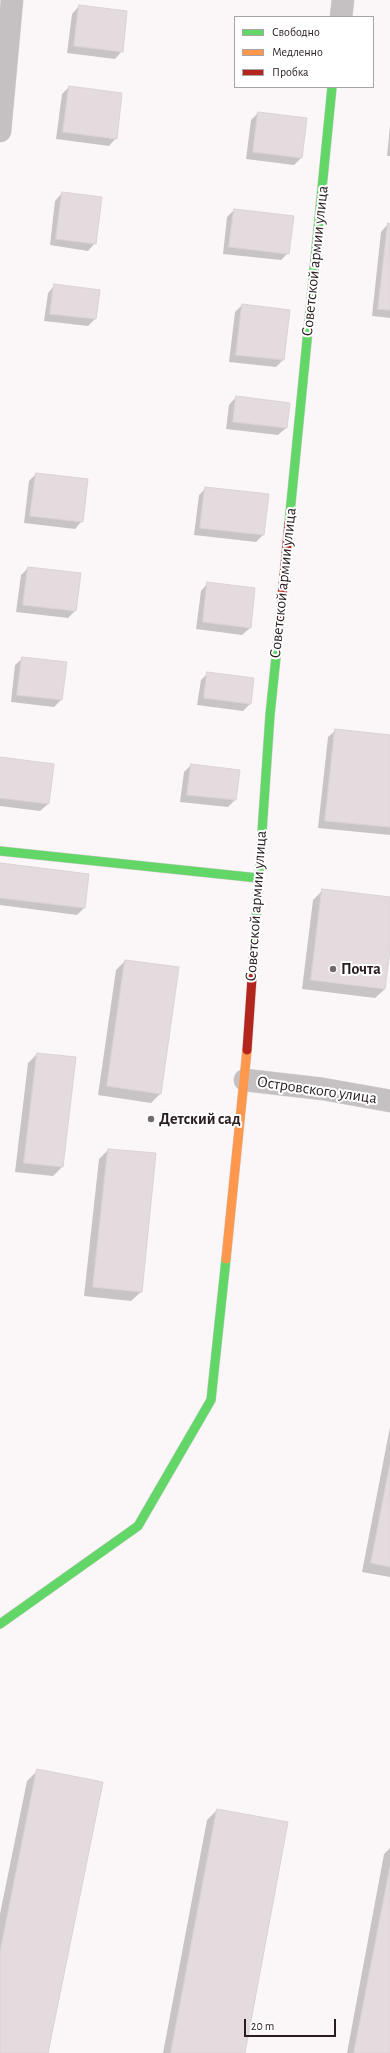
<!DOCTYPE html>
<meta charset="utf-8">
<style>
body{margin:0}
#map{position:relative;width:390px;height:2053px;overflow:hidden;background:#fbf6f8;font-family:"Alegreya Sans",sans-serif}
canvas{display:block}
.legend{position:absolute;left:234px;top:16px;width:140px;height:72px;box-sizing:border-box;background:#fff;border:1px solid #a9a5a6;margin:0;padding:5px 7px;list-style:none;font-size:12px;color:#291d21}
.legend li{display:flex;align-items:center;gap:8px;height:20px}
.legend b{width:20px;border:1px solid #a9a5a6}
.scale{position:absolute;left:244px;top:2019px;width:92px;height:18px;box-sizing:border-box;border:2px solid #291d21;border-top:0;padding-left:5px;font-size:12px;line-height:14px;white-space:nowrap;color:#291d21;-webkit-text-stroke:3px #fff;paint-order:stroke}
</style>
<div id="map">
<canvas width="390" height="2053"></canvas>
<ul class="legend">
<li><b style="height:5px;background:#63d668"></b>Свободно</li>
<li><b style="height:5px;background:#ff974d"></b>Медленно</li>
<li><b style="height:5px;background:#b3261e"></b>Пробка</li>
</ul>
<div class="scale">20 m</div>
</div>
<script>
const ctx = document.querySelector('canvas').getContext('2d');
ctx.lineJoin = 'round';
function fill(path, color) { ctx.fillStyle = color; ctx.fill(path, 'evenodd'); }
function strokePath(path, color, width, dash) { ctx.strokeStyle = color; ctx.lineWidth = width; ctx.lineCap = dash ? 'butt' : 'round'; ctx.setLineDash(dash || []); ctx.stroke(path); }
function write(font, color, halo, rows, align = 'center') {
  ctx.font = font + ' "Alegreya Sans",sans-serif'; ctx.lineWidth = 4; ctx.setLineDash([]); ctx.textBaseline = 'middle'; ctx.strokeStyle = halo; ctx.fillStyle = color; for (const [text, x, y, turn = 0] of rows) {
    ctx.save(); ctx.translate(x, y); ctx.rotate((+turn || 0) * Math.PI / 180); ctx.textAlign = isNaN(turn) ? turn : align; if (halo) ctx.strokeText(text, 0, 0); ctx.fillText(text, 0, 0); ctx.restore();
  }
}
fill(new Path2D(`
 M79,6L122,51L115,59L67,53L72,14Z
 M69,87L116,138L109,146L56,139L62,94Z
 M258,113L301,158L294,165L246,159L251,120Z
 M390,126V156H387Z
 M62,193L95,243L88,251L50,245L55,201Z
 M234,210L288,253L281,260L223,254L227,217Z
 M388,224L390,225V318L372,316L381,232Z
 M55,285L95,319L88,326L44,321L48,293Z
 M242,305L289,311L283,360L276,367L229,362L235,312Z
 M236,397L286,428L278,435L226,429L229,405Z
 M36,474L82,521L75,529L24,523L29,481Z
 M206,488L268,495L263,535L256,542L194,535L199,495Z
 M28,568L75,611L68,618L16,612L21,575Z
 M208,583L250,628L242,635L196,629L201,591Z
 M23,658L61,700L54,707L11,702L15,665Z
 M208,673L250,704L243,711L197,705L201,680Z
 M336,730L390,736V835L318,828L328,737Z
 M0,758L48,804L40,811L0,806Z
 M191,765L235,800L228,807L180,802L184,772Z
 M0,865L84,908L77,915L0,905Z
 M322,891L390,898V943L385,989L375,998L302,989L313,900Z
 M125,961L161,1093L151,1103L98,1095L116,970Z
 M37,1054L75,1058L62,1167L53,1176L15,1172L28,1063Z
 M108,1150L141,1292L131,1301L84,1296L99,1159Z
 M390,1427V1577L362,1572Z
 M38,1770L47,2053H0V1914L27,1781Z
 M217,1810L244,2053H163L207,1820Z
 M390,1848V2053H347L384,1854Z`), '#0003');
const building = new Path2D(`
 M79,5L127,11L123,52L74,46Z
 M69,86L122,93L117,139L63,132Z
 M258,112L307,118L302,158L253,152Z
 M62,192L102,197L96,244L56,239Z
 M234,209L294,216L289,254L229,247Z
 M388,223L390,224V310L378,309Z
 M54,284L100,290L96,319L50,314Z
 M242,304L290,310L284,360L236,355Z
 M236,396L290,403L287,428L233,422Z
 M36,473L88,479L83,522L30,516Z
 M205,487L269,494L264,535L200,528Z
 M28,567L81,573L76,611L23,605Z
 M207,582L255,588L251,628L203,622Z
 M22,657L67,662L62,700L17,695Z
 M207,672L254,678L251,704L204,698Z
 M335,729L390,735V827L325,821Z
 M0,757L54,764L49,804L0,798Z
 M191,764L240,770L236,800L187,795Z
 M0,863L89,874L85,908L0,898Z
 M322,889L390,897V951L385,989L311,980Z
 M125,960L179,967L161,1094L107,1086Z
 M37,1053L76,1057L63,1167L24,1163Z
 M108,1149L156,1153L142,1292L93,1287Z
 M390,1464V1567L371,1563Z
 M37,1769L103,1782L48,2053H0V1952Z
 M217,1809L288,1822L245,2053H171Z
 M390,1867V2053H354Z`);
fill(building, '#e4dbde');
strokePath(building, '#dbd2d5', 1);
const street = new Path2D(`
 M341,17L343,0
 M0,131L12,0
 M245,1080L323,1089L390,1101`);
const fast = new Path2D(`
 M289,523L332,87
 M0,851L258,878
 M254,949L270,715L279,628
 M0,1624L138,1526L211,1400L226,1259`);
const slow = new Path2D(`
 M226,1259L247,1050`);
const jam = new Path2D(`
 M279,628L289,523
 M247,1050L254,949`);
strokePath(street, '#d4d0d1', 23);
strokePath(fast, '#d4d0d1', 10);
strokePath(slow, '#d4d0d1', 10);
strokePath(jam, '#d4d0d1', 10);
strokePath(street, '#c5c1c2', 22);
strokePath(fast, '#63d668', 9);
strokePath(slow, '#ff974d', 9);
strokePath(jam, '#b3261e', 9);
for (const [x, y, r, color] of [
 [333,969,4,"#72696c"],
 [151,1119,4,"#72696c"]
]) { const dot = new Path2D(); dot.arc(x, y, r, 0, 2 * Math.PI); ctx.fillStyle = color; ctx.fill(dot); strokePath(dot, '#fff', 1.5); }
write('16px', '#291d21', '#fff', [
 ["Советской армии улица",315,261,-84],
 ["Советской армии улица",283,583,-84],
 ["Советской армии улица",256,906,-86],
 ["Островского улица",317,1090,8]
]);
write('bold 16px', '#291d21', '#fff', [
 ["Почта",341,969],
 ["Детский сад",159,1119]
], 'left');
</script>
